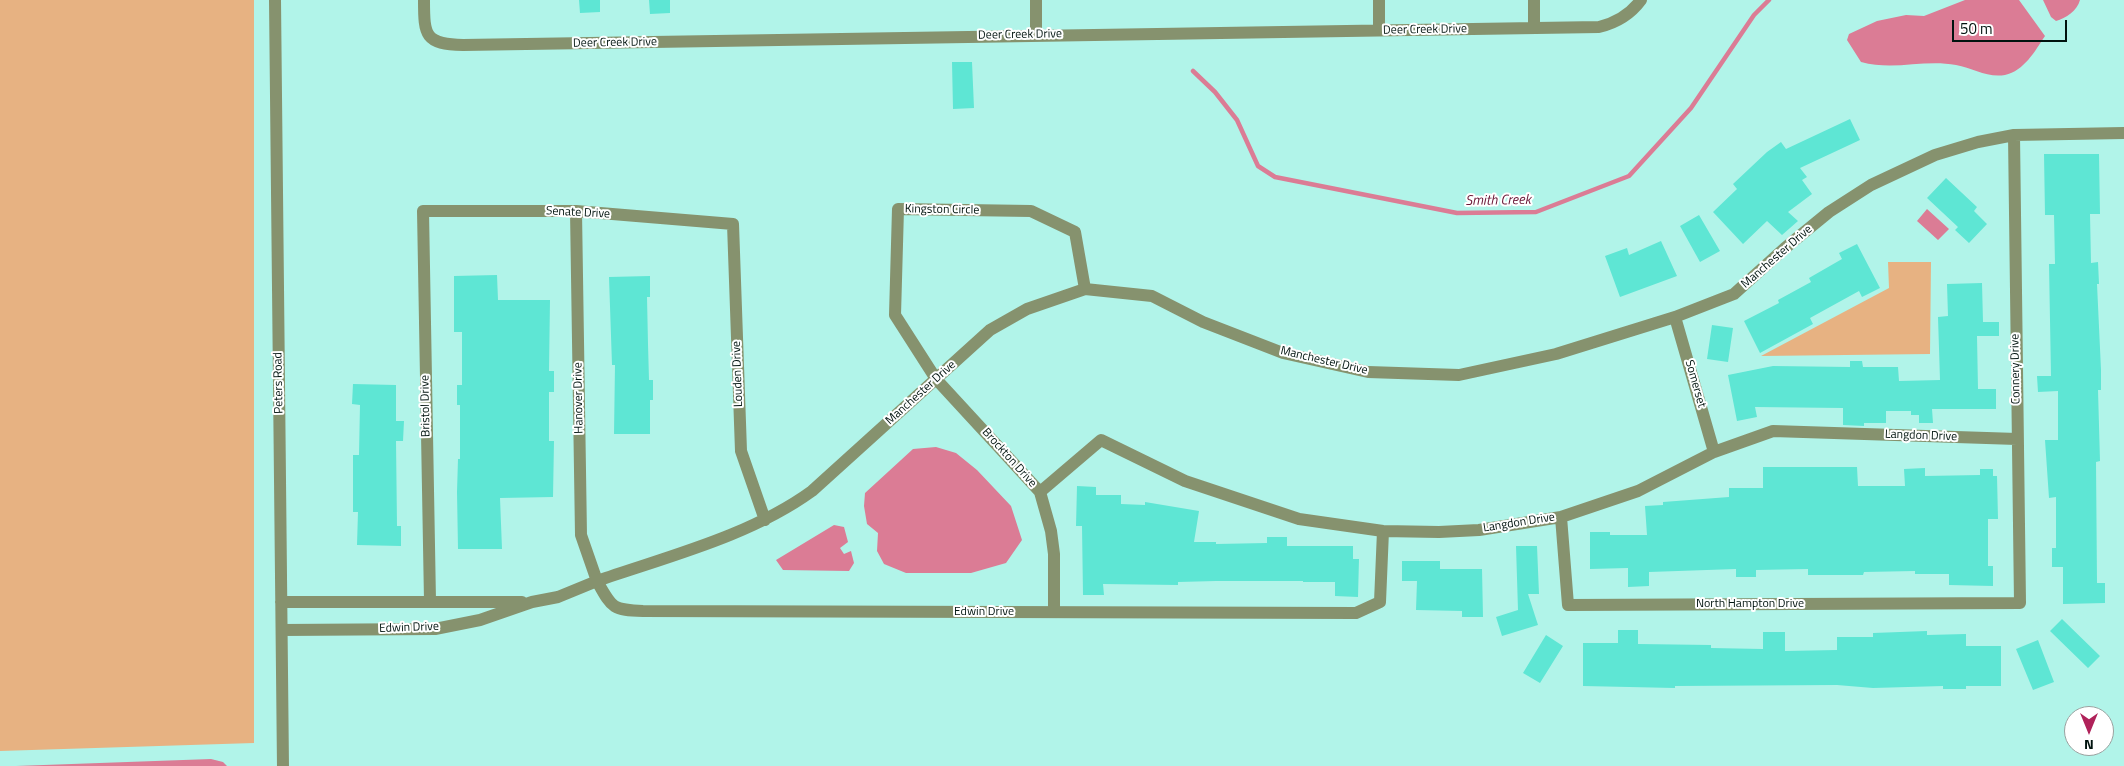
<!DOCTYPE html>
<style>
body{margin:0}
#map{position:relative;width:2124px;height:766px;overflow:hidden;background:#b1f4e9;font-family:"Titillium Web",sans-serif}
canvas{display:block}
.north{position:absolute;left:2064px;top:706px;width:50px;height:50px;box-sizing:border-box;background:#fff;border:1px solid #99a19f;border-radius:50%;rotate:180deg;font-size:14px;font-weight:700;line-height:20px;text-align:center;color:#00130f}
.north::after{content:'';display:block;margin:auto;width:18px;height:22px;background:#b0225a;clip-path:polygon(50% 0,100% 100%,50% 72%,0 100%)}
.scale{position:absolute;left:1952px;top:20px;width:115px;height:22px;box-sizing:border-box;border:2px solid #00130f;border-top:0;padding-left:6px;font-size:15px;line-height:18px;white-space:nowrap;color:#00130f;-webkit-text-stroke:4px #fff;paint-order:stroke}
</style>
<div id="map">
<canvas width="2124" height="766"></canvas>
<div class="north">N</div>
<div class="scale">50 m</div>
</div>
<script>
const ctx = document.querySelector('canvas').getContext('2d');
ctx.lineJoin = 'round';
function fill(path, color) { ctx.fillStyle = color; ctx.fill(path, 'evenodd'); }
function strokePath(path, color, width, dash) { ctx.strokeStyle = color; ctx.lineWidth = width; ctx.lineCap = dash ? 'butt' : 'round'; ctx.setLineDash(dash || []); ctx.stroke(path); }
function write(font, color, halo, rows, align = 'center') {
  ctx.font = font + ' "Titillium Web",sans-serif'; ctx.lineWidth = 4; ctx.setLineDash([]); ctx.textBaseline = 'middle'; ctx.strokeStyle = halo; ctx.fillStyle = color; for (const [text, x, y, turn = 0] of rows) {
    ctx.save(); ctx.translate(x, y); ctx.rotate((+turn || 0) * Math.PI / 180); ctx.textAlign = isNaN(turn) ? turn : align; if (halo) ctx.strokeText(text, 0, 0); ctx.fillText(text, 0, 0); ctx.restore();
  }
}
fill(new Path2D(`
 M0,0H254V743L0,751Z
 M1888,262H1931L1930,354L1761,356L1889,288Z`), '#e7b282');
fill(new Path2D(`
 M1965,0H2019L2045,36C2035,51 2024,71 2005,75C1987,78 1973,68 1956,65C1924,59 1894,71 1861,62L1847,40L1849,34L1877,21L1906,15L1924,16Z
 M2043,0H2080C2077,11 2066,18 2056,21L2051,17Z
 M1927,209L1949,229L1938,240L1917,221Z
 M936,447L956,453L977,470L1011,506L1022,540L1006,563L971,573H906L884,564L877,551L878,533L867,524L864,506L865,493L913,449Z
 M834,525L844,527L848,542L840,548L844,554L851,551L854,563L849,571L783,570L776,560Z
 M211,759L223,762L227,766H16Z`), '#db7c95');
strokePath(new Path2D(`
 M1193,71L1215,92L1237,120L1258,166L1275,177L1457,213L1536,212L1629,176L1691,108L1754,15L1769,0`), '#db7c95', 4.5);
fill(new Path2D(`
 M579,0H600V12L580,13Z
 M649,0H670V13L650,14Z
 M952,62H972L974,108L953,109Z
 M1850,119L1860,140L1800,168L1807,177L1802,180L1812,194L1788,212L1798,221L1782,235L1767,221L1743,244L1713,212L1737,189L1733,184L1767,152L1781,142L1786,149Z
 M2044,154H2099L2100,214H2090L2091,263L2098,262L2099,284H2097L2101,370V390H2098L2100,461L2096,462L2097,583H2105V603L2063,604V567H2052V548H2056V497L2049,498L2045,440H2058V391L2038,392L2037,376H2051L2049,264H2055L2054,215H2045Z
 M1946,178L1977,207L1974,211L1987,224L1969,243L1955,230L1958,227L1927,198Z
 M1699,215L1720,251L1700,262L1680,226Z
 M1661,241L1677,276L1620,297L1605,256L1627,248L1629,255Z
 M1857,244L1880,288L1862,297L1859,291L1810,318L1813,324L1760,353L1744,321L1779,303L1778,300L1811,282L1809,278L1842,259L1839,253Z
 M497,275L498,300H550L549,371H554V392H549V441H554L553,497L500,498L502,549H458L457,492L458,459H460V405H457V385H462V332H454V276Z
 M650,276V297H647L648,344L649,380H653V400H650V434H614L615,365H612L609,277Z
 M1982,283L1983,322H1999V336H1977L1978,389H1996V409H1932L1933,423H1919V415H1911V411H1886V423H1864V426L1843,425V408L1755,407L1757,417L1737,421L1728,375L1773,366L1850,367V361H1862L1863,367H1898L1899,381L1940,380L1938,317L1948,316L1947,284Z
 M1712,325L1733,328L1728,362L1707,359Z
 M353,384L396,385V421H404L403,441H396L397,526H401V546L357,545L358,512H353V455H359L360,405L352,404Z
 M1763,467H1857L1858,486H1905L1904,469L1925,468V476L1980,475V469H1993V476H1997L1998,519H1988V566H1993V586L1949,585V574H1915V571L1864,572L1863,575H1808V569L1756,570V577H1736V569L1649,572V586L1628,587V568L1590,569V532H1610V535H1647L1645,506L1663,505V502L1729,497V488H1763Z
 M1077,486L1096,487V495H1121V504L1145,505V502L1199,511L1194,542H1216V544L1267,543V537H1287V546H1353V559H1359L1358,597L1335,596V582H1303V581H1216L1178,582V585L1103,584L1104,595H1083L1082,526H1076Z
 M1516,546H1537L1539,594H1528L1538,625L1502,636L1496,617L1518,610Z
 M1402,561H1440V569H1482L1483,617H1462V611L1416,610L1417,581H1402Z
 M2062,619L2100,656L2088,668L2050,631Z
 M1618,630H1638V644L1711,645V648L1763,649V632H1785V651L1837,650V637H1873V633L1927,631V635L1966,634V646H2001V686H1966V689H1943V686L1873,688L1837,685L1675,686V688L1583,686V643H1618Z
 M1546,635L1563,646L1540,683L1523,673Z
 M2038,640L2054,682L2033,690L2016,649Z`), '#5ee6d4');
strokePath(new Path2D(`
 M275,0L283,766
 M424,0C424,36 425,44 463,45L1599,27C1616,23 1630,15 1641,0
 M1036,0V35
 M1379,0V30
 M1534,0V28
 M576,211L581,535L597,581C669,556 750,536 812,491L990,330L1027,309L1085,289L1152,296L1203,322L1283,353L1368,372L1459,375L1556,354L1675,317L1734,294L1785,248L1829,212L1871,185L1935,155L1978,142L2014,135L2124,133
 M1675,317L1714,452
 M1040,492L1101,440L1185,481L1299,519L1383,531L1439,532L1479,530L1561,517L1638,491L1714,452L1773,431L2017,439
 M1561,517L1568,605L2020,603L2014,135
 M430,601L423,211H576L733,224L741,451L765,520
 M281,602H522
 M1054,612V554L1051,531L1040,492L936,379L895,315L898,209L1031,211L1075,232L1085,289
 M282,630L435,629L480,620L532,602L558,597L597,581C612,608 612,610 643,611L1356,613L1380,602L1383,531`), '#86926e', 12);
write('12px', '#00130f', '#fff', [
 ["Deer Creek Drive",1425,30,-1],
 ["Deer Creek Drive",1020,35,-1],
 ["Deer Creek Drive",615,43,-1],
 ["Kingston Circle",942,210,1],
 ["Senate Drive",578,213,3],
 ["Manchester Drive",1777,257,-41],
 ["Manchester Drive",1324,361,13],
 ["Connery Drive",2016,369,-91],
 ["Louden Drive",738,374,-92],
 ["Peters Road",279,383,-91],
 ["Somerset",1695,384,74],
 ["Manchester Drive",921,393,-42],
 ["Hanover Drive",579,398,-91],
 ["Bristol Drive",426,406,-91],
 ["Langdon Drive",1921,436,2],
 ["Brockton Drive",1009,458,48],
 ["Langdon Drive",1519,523,-9],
 ["North Hampton Drive",1750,604],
 ["Edwin Drive",984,612],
 ["Edwin Drive",409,628,-2]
]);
write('italic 14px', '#691434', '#fff', [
 ["Smith Creek",1498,201,-1]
]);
</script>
